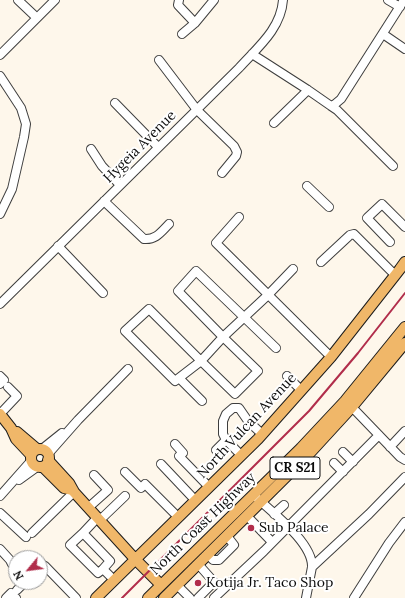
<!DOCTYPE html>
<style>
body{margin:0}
#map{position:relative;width:405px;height:598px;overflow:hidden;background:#fef7eb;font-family:Lora,serif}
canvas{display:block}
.north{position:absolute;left:8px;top:550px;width:40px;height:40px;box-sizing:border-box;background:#fff;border:1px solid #9d9d9d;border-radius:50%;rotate:241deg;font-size:11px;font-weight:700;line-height:16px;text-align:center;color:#0b0b0b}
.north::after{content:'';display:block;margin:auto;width:14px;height:18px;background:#b12d4b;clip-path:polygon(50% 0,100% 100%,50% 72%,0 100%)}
</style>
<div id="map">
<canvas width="405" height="598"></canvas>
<div class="north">N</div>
</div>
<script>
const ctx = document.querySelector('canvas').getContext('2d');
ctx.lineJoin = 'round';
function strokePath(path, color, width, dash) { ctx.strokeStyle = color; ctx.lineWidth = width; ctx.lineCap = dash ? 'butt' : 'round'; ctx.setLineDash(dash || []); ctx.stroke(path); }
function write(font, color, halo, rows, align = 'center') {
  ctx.font = font + ' Lora,serif'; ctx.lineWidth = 4; ctx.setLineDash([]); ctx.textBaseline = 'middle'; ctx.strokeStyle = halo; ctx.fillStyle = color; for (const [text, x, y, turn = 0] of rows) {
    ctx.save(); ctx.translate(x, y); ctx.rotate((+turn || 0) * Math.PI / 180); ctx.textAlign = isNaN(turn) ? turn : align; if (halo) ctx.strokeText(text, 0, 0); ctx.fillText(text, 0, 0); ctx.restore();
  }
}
const minor = new Path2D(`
 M18,0L37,18
 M179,0L178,5L195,23
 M388,0L400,7
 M182,34L195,23L214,0
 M383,34L405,49
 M252,54L308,90L331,106L335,104L341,99L404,0
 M0,55L55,0
 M159,60L197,110L234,146L237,152L236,156L222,173
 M0,76L21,108L26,124L24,137L12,189L0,214
 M115,103L158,147
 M331,106L337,110L393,166
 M274,123L308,90
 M91,149L102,166L120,185
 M307,186L329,207
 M104,201L144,239C156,240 161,232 169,224
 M239,217L216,243L331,357
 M390,242L367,218L382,204L405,227
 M58,246L103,293
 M321,262L350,235L354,234L395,275
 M0,304L239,68C257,48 281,29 283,0
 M276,348L196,271L178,291L223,337L258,371L235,394L201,361L149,309L125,331L175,381L201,361L223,337L268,295L293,269
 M0,376L4,380L0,384
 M287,376L301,390
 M179,378L202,401
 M349,404L400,457L405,460
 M0,414L17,396L8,387
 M175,444L183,453L179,456L209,487
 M390,447L405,431
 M42,449L62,433
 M216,450L226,440
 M343,452L353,462
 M48,454L78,420L128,369
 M241,455L226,440L223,434V421L226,414L233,408H239L248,421L262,434
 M334,463L343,472
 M161,464L195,500
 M125,472L141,488L145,484L178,517
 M19,480L37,467
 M0,496L31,461
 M257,498C273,513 313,543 312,567L306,598
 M89,507L108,490L94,475
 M0,513L26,537
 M274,514L284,505
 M247,516L272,542
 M100,520L125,496
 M32,533L74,492
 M83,533L98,517
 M0,549L10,560L12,564
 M208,555L213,560H219L234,545L227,536
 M40,567L43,565L45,566L76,598
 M312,567L369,514L405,477
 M103,569L98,573L70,545L83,533L110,561L103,569L114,580
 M177,585L190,598
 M17,590L25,582
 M6,598L11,593L16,598
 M198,598L214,582L198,564
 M214,598L264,551L379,435
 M354,598L389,543L405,522`);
const major = new Path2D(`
 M0,414L11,428L16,439L31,455
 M17,432L37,449
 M31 458a9 9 0 1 1 18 0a9 9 0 1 1-18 0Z
 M48,460L69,483L74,492L135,559L161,585
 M43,467L64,488L73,490
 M96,598L258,439L331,357L400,269L405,262
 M148,598L301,448L345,401L405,327
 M164,598L308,455L352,407L405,343`);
strokePath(minor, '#3e3e3e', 10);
strokePath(major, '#1c1c1c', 12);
strokePath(minor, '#fff', 8);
strokePath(major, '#f0b769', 10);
strokePath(new Path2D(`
 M122,598L309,411L358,353L405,293`), '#b12d4b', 2);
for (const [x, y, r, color] of [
 [251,528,4,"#b12d4b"],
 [198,583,4,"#b12d4b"]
]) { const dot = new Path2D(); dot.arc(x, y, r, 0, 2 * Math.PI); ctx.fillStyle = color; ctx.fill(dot); strokePath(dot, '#fff', 1.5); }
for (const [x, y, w] of [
 [295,468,50]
]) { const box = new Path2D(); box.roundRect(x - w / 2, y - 11, w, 22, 3); ctx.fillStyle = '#fff'; ctx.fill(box); strokePath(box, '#0b0b0b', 1); }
write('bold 13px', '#0b0b0b', null, [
 ["CR S21",295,468]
]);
write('14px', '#0b0b0b', '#fff', [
 ["Hygeia Avenue",140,147,-45],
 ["North Vulcan Avenue",247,426,-47],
 ["North Coast Highway",203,524,-44]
]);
write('14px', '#0b0b0b', '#fff', [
 ["Sub Palace",259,528],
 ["Kotija Jr. Taco Shop",206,583]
], 'left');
</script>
